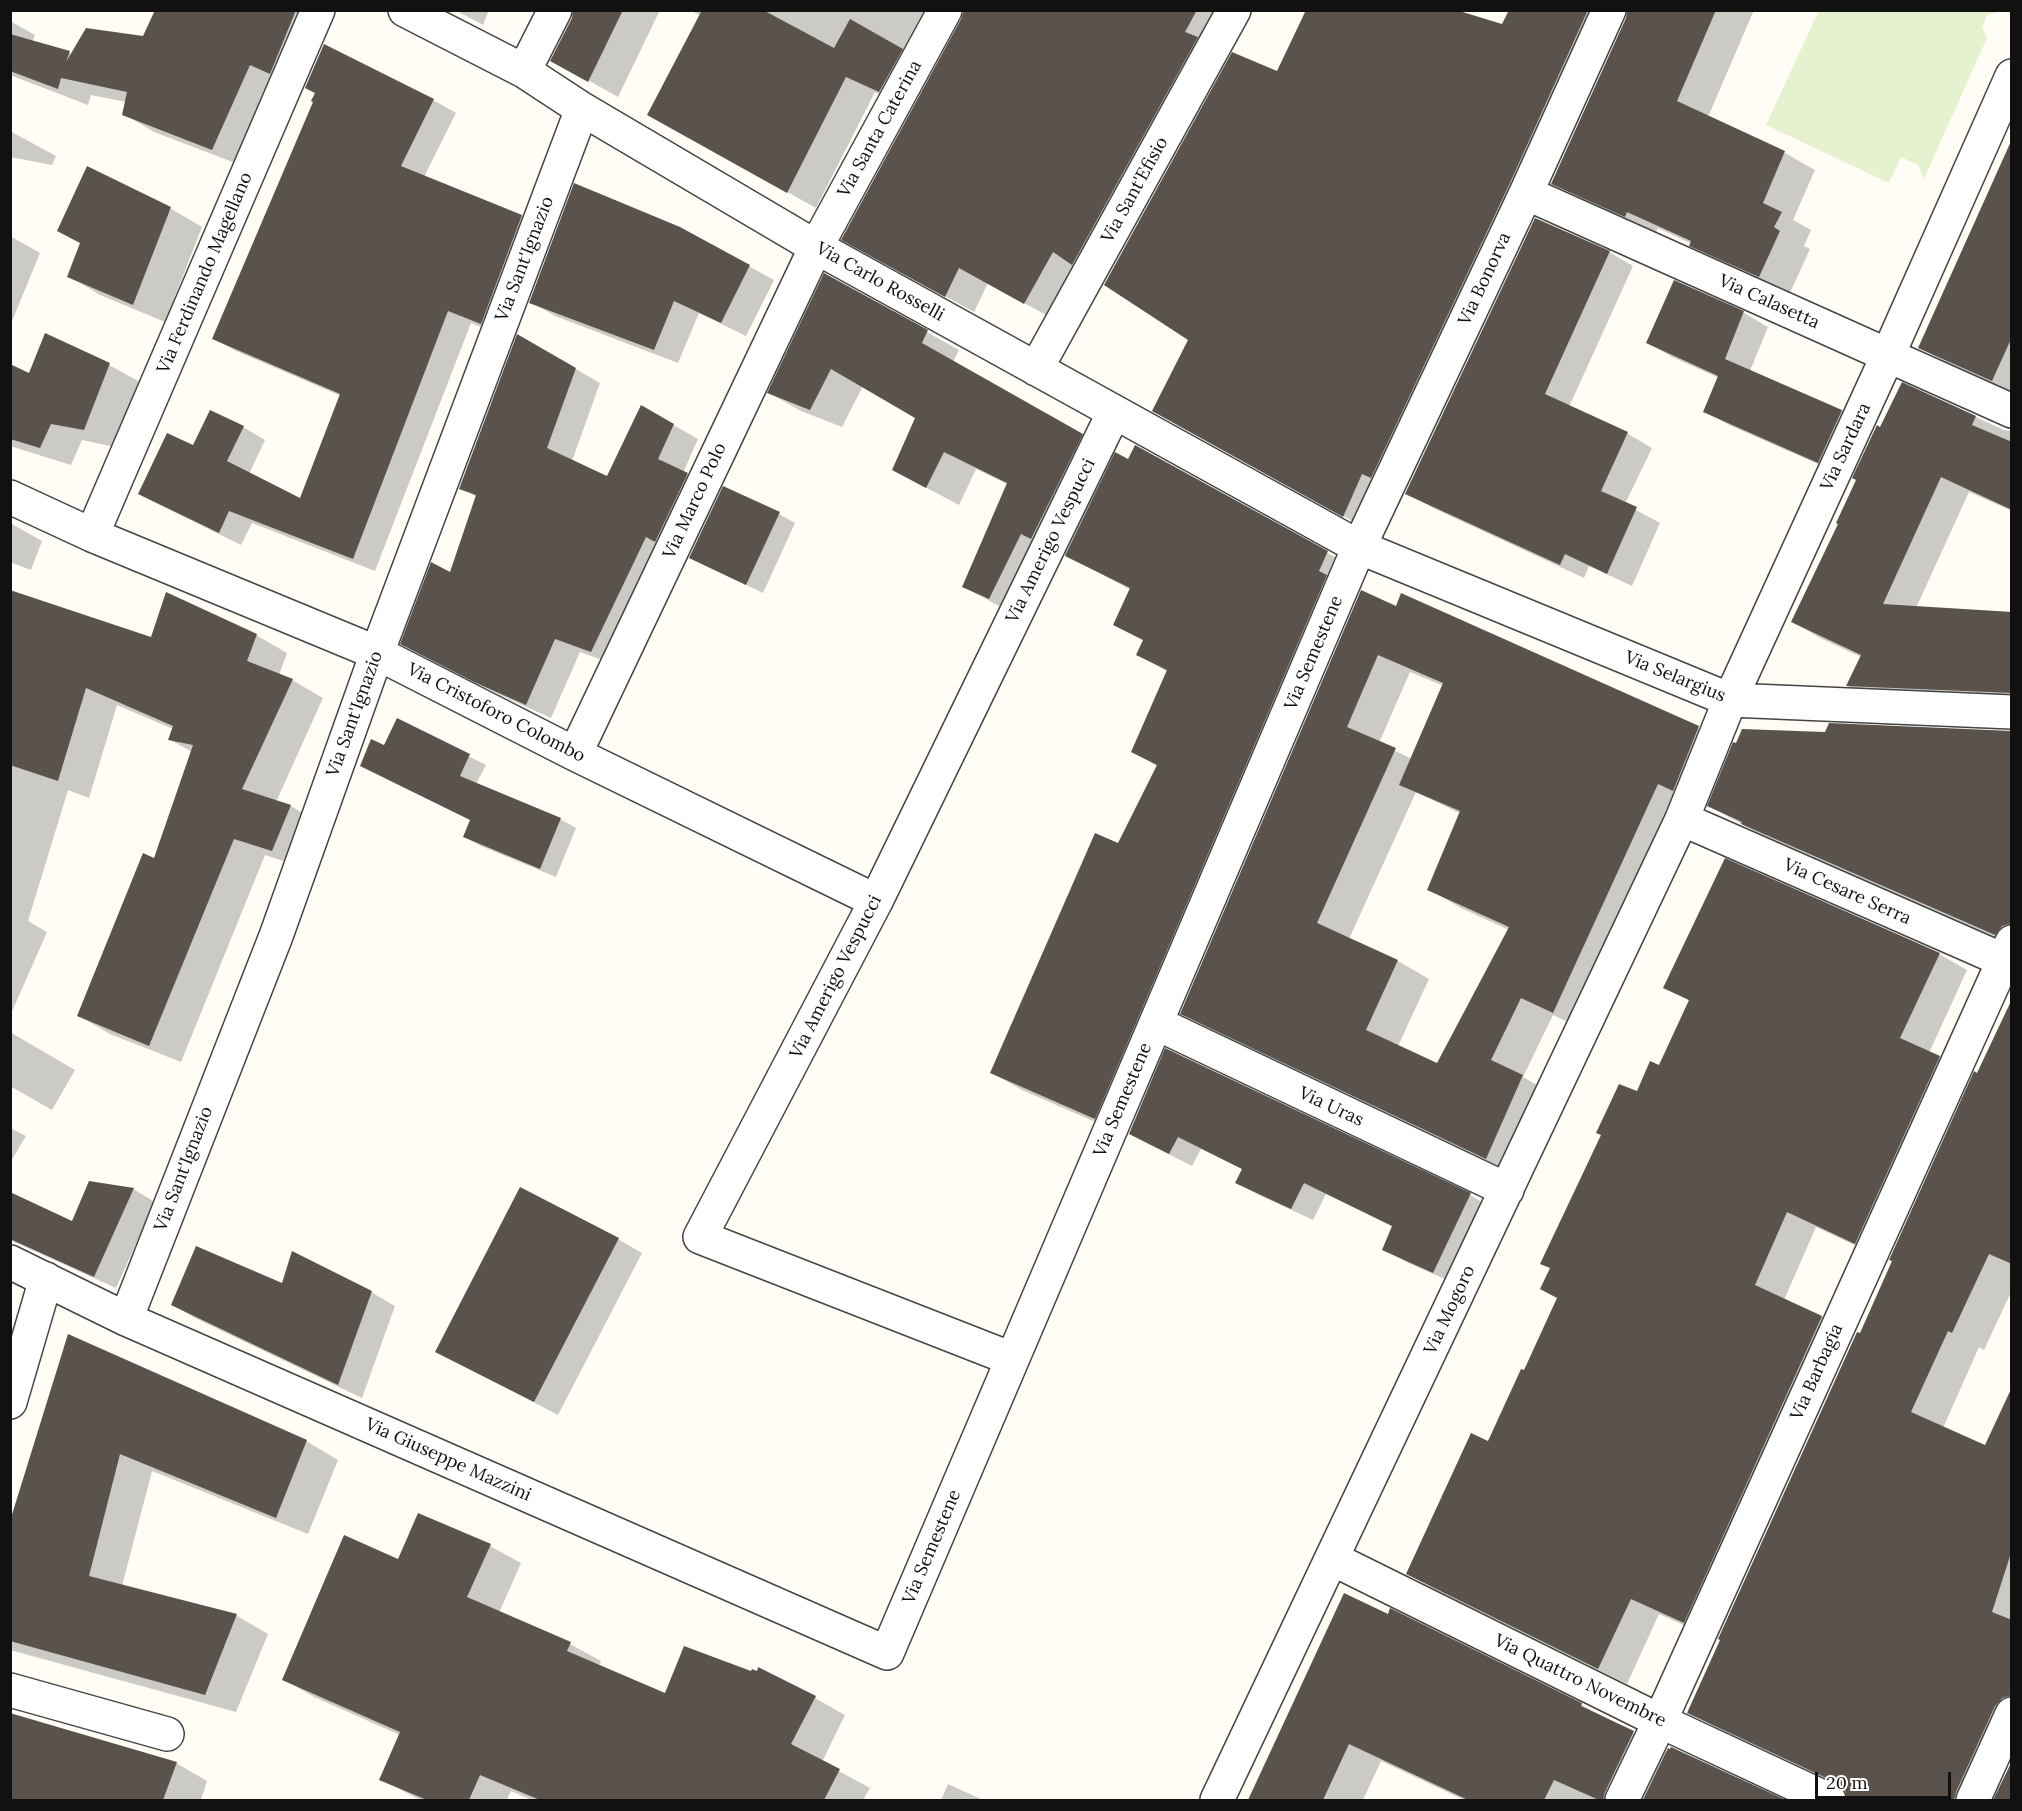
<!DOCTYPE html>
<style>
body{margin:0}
#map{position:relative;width:2022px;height:1811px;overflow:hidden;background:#fffdf5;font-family:Lora,serif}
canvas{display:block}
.frame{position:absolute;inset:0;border:12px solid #111;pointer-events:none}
.scale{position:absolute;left:1815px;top:1772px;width:136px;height:27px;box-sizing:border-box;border:3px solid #111;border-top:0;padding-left:8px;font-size:18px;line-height:21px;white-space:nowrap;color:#111;-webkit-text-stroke:4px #fff;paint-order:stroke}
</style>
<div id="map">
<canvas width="2022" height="1811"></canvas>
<div class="frame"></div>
<div class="scale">20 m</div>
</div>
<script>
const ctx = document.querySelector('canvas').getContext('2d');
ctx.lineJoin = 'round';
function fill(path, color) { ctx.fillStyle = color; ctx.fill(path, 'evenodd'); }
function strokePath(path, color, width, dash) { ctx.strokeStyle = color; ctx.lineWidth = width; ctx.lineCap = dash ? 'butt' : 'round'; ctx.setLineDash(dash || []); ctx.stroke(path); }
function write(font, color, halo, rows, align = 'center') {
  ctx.font = font + ' Lora,serif'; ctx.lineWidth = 6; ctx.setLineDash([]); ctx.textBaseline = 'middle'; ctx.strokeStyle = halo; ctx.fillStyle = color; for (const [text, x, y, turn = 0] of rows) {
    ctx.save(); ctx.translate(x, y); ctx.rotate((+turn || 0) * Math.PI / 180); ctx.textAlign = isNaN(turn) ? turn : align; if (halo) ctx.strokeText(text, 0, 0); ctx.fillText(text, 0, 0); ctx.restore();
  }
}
fill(new Path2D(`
 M1819,10L2001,11L1987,15L1982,27L1987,38L1924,179L1918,165L1901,157L1889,183L1766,125Z`), '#e6f2cf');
fill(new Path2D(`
 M156,10H334L319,45L243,166L154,132L124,114L126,102L91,95L88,105L10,75V21L35,35L32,42L72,54L144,38Z
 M455,10H489L483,25Z
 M575,10H660L618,97L552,60L573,19Z
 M690,10H964L958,17L908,108L875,92L816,208L678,131L701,16Z
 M965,10H1235L1053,319L988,283L974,312L872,256Z
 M1510,10H1754L1708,117L1785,153L1815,170L1793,220L1811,230L1804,246L1810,249L1790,293L1721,262L1691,245L1692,244L1658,228L1656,233L1583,200L1553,183L1628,18V12L1622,19L1374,533L1184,428L1189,340L1278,73L1503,26Z
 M317,93L433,100L456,113L424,177L522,216L544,229L503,336L471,323L375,571L252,523L241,545L162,506L139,494L193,447L243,427L265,440L249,474L301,500L341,396L236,351L214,339L315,101Z
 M10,131L56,156L52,165L10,157Z
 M2012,143V392L1947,363L1920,348Z
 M170,208L202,227L165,322L100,295L69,276L82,243Z
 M679,228L774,280L746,336L699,313L678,363L555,316L531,302Z
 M10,236L40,253L10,326Z
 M1609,252L1633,266L1569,407L1628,434L1652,448L1625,504L1660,523L1632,586L1589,566L1584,578L1431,507L1407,493Z
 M825,275L959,350L953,362L1116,454L1129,461L1136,447L1358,570L1125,1135L1022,1090L992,1073L1118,845L1157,766L1133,751L1168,672L1138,655L1144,641L1115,624L1131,590L1064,554L1063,556L1053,551L1021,616L995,604L963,586L1007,484L976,469L959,505L925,487L917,417L863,386L842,427L801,411L769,393Z
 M1675,282L1744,313L1768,327L1750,371L1842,411L1866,425L1843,475L1729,425L1705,411L1719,378L1672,357L1648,343Z
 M518,336L600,383L572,461L608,478L642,407L698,439L683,473L711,489L616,665L580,652L551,718L500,695L426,657L450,574L477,497L461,488Z
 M10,365L30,375L109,365L140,382L115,447L82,440L71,465L10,446Z
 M1903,384L2004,430L2012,431V511L1969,492L1916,608L2012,614V707L1875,701L1848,686L1861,657L1820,638L1793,622Z
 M779,514L795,523L763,593L707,566Z
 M10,523L42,541L31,570L10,562Z
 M1402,595L1698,728L1730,746L1705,808L1690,801L1585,1030L1553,1015L1523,1077L1554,1095L1518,1176L1214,1031L1182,1013ZM1410,672L1444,686L1412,759L1379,743ZM1416,792L1461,814L1429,889L1461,908L1509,930L1438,1065L1398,1046L1429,979L1398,961L1349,939Z
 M10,635L152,639L256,635L287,653L279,675L292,680L323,698L276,802L291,806L321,824L304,868L265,855L181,1062L110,1034L79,1016L155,860L192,752L169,739L173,729L117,705L89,798L68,790L28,921L47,932L10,1016Z
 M397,720L486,765L476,784L560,819L576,828L556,877L481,846L465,837L472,820L385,746Z
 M2012,739V945L1774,842L1709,806Z
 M1939,954L1967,970L1929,1053L1967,1073L1884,1259L1816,1227L1784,1300L1822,1317L1850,1334L1712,1638L1659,1614L1627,1684L1436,1590L1408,1574L1489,1443L1525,1372L1559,1298L1638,1093L1659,1067L1690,1001L1665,987Z
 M2012,1003V1290L1984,1350L1979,1347L1943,1428L1985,1447L2012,1391V1756L1991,1800H1849L1846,1789L1720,1730L1689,1712Z
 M10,1032L75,1070L52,1110L10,1086Z
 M1166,1050L1470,1195L1492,1208L1456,1284L1406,1262L1384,1249L1394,1227L1326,1194L1313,1220L1259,1195L1237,1183L1244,1170L1201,1149L1192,1166L1137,1138Z
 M10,1128L26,1136L10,1163Z
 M133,1189L155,1202L116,1288L10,1240V1194L73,1223Z
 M618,1239L642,1253L558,1415L437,1352Z
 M283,1285L371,1292L395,1306L362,1398L197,1319L173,1305Z
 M68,1336L306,1441L338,1460L308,1534L152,1471L122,1586L237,1616L268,1634L236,1712L10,1650V1526Z
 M490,1546L521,1563L499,1613L570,1644L601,1661L599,1666L665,1695L815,1698L845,1715L822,1762L870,1788L863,1800H532L511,1791L507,1800H420L381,1779L400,1735L314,1697L283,1679L399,1561Z
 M1344,1595L1389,1616L1391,1610L1582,1705L1667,1752L1672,1749L1782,1800H1464L1381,1761L1363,1800H1249Z
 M10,1714L176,1763L207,1781L201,1800H10Z
 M948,1784L983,1800H941Z`), '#0003');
fill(new Path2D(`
 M155,10H296L270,74L250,65L212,150L122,115L127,92L61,78L58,89L10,71V34L70,51L66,62L86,28L143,36Z
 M573,10H623L588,82L550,61L572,18Z
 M702,10H763L834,48L850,19L903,49L879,92L846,77L787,193L647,115Z
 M964,10H1197L1185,32L1198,37L1072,265L1053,252L1024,304L959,268L945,297L841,240L961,19Z
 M1306,10H1456L1502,24L1509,10H1588L1509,185L1371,478L1362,474L1343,517L1152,411L1188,340L1104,285L1232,52L1277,71Z
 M1627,10H1716L1677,101L1785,151L1763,203L1782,212L1774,227L1780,231L1759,277L1689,246L1691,241L1627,212L1625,217L1551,184L1626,18Z
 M324,44L434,99L401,166L522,215L481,324L448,311L353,559L229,511L219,533L138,494L167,433L193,445L210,410L244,426L227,461L300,498L340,394L212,339L313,102L311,101L315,93L305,88Z
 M2012,139V337L1992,381L1918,348Z
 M87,166L171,207L133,305L67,277L80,243L57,231Z
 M574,183L680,227L750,265L721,323L674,301L654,350L529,303Z
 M1535,218L1610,251L1545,394L1628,432L1601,491L1637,507L1607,574L1565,554L1560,565L1405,494Z
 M824,273L928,330L922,343L1083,434L1031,539L1021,534L989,599L962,587L1007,483L944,452L926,488L892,470L915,418L831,369L810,410L767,393Z
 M1674,280L1744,311L1725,359L1842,410L1818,463L1703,412L1718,376L1646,343Z
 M45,333L110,363L84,430L51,424L40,448L10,439V364L29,373Z
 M517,334L576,368L547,448L607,476L641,405L674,424L658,459L688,473L655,542L646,537L591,652L555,639L526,705L474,682L400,644L431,562L450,572L476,495L459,489Z
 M1902,382L1976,416L1972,425L2012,442V510L1941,477L1883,604L2012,612V693L1846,686L1861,655L1791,622L1838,524L1836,523L1856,480L1852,478L1877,425L1880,427Z
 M1135,445L1328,551L1319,571L1327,575L1095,1119L990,1073L1095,833L1118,843L1157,765L1131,752L1167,670L1136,655L1143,640L1113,625L1130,588L1065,556L1115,452L1128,459Z
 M723,486L780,512L746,585L689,558Z
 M10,590L151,637L166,592L257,634L247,661L293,679L242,789L291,805L272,851L234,839L149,1046L77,1016L143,853L154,858L193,745L168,740L173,726L86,688L58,781L10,765Z
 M1361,590L1396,606L1401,593L1699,726L1673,791L1658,784L1553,1013L1521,998L1491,1060L1523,1075L1486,1159L1180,1014ZM1378,655L1443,683L1399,785L1460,811L1427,890L1509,927L1437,1063L1366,1030L1398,960L1317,923L1396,748L1347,727Z
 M397,718L470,754L460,776L561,818L540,869L463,837L470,820L360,766L371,739L384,745Z
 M1829,723L2012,731V923L2002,926L1995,935L1741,824L1742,822L1707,806L1733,742L1736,743L1742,729L1825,732Z
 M1725,858L1940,953L1900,1038L1940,1056L1855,1244L1787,1212L1755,1285L1822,1316L1684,1623L1631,1599L1598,1669L1406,1574L1471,1433L1488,1441L1521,1369L1524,1370L1557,1298L1540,1289L1550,1268L1540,1264L1601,1135L1596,1133L1619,1084L1637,1091L1650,1061L1659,1065L1689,1000L1663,988Z
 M2012,999V1264L1989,1254L1952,1333L1948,1331L1911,1412L1985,1445L2012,1387V1550L1992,1612L2012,1620V1695L2002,1698L1995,1706L1956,1792L1954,1800H1847L1845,1790L1837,1783L1687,1713L1720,1640L1718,1639L1857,1332L1860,1333L1892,1261L1889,1260L1974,1071L1977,1073Z
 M1165,1048L1471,1193L1433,1273L1382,1250L1392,1226L1304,1183L1291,1209L1235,1183L1242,1169L1178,1137L1169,1154L1129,1134Z
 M89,1181L134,1188L94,1277L10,1239V1192L72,1221Z
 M520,1187L619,1238L534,1402L435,1352Z
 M196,1246L282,1283L292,1251L372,1291L338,1385L171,1305Z
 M68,1334L307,1440L276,1518L120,1454L89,1576L237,1614L205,1695L10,1641V1521Z
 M418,1513L491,1544L467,1597L571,1642L567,1651L665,1693L684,1646L751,1671L752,1669L757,1671L758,1667L816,1696L791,1744L840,1769L824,1800H540L480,1775L469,1800H427L379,1780L400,1732L282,1680L344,1535L398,1559Z
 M1344,1593L1388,1614L1390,1608L1582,1703L1581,1706L1634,1731L1605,1792L1603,1800H1599L1554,1780L1544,1800H1468L1349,1744L1323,1800H1248Z
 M10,1713L177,1762L163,1800H10Z
 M1671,1747L1786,1800H1643L1668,1748L1670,1749Z
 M2012,1761V1800H1993Z`), '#5a524d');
const minor = new Path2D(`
 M405,10L524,71L582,109L816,247L1359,547L1730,700L2012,712
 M524,71L555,10
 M1526,193L2012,411
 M1036,369L1234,10
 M10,497L92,535L377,653L575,754L876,901
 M92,535L318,10
 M575,754L816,247L945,10
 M1682,819L2012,964
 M1156,1023L1507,1190
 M10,1262L126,1319L887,1653L1359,547L1526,193L1609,10
 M126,1319L276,936L377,653L582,109
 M1012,1359L700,1237L876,901L1114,412
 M10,1402L46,1279
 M1333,1559L1660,1721L1829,1800
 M10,1690L167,1734
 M1217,1800L1682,819L1730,700L1888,355L2012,76
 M1622,1800L1660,1721L2012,942
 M1973,1800L2012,1714`);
strokePath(minor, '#444', 36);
strokePath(minor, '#fff', 33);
write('18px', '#111', '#fff', [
 ["Via Santa Caterina",880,129,-61],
 ["Via Sant'Efisio",1135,190,-61],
 ["Via Sant'Ignazio",525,259,-69],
 ["Via Ferdinando Magellano",205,273,-67],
 ["Via Bonorva",1485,279,-65],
 ["Via Carlo Rosselli",880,282,29],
 ["Via Calasetta",1769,302,24],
 ["Via Sardara",1846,447,-65],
 ["Via Marco Polo",695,501,-65],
 ["Via Amerigo Vespucci",1051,541,-64],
 ["Via Semestene",1314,653,-67],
 ["Via Selargius",1675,677,22],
 ["Via Cristoforo Colombo",496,713,27],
 ["Via Sant'Ignazio",355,714,-70],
 ["Via Cesare Serra",1847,892,24],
 ["Via Amerigo Vespucci",836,977,-63],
 ["Via Semestene",1123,1100,-67],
 ["Via Uras",1331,1107,25],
 ["Via Sant'Ignazio",184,1169,-69],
 ["Via Mogoro",1450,1310,-65],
 ["Via Barbagia",1817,1372,-66],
 ["Via Giuseppe Mazzini",448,1460,24],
 ["Via Semestene",932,1547,-67],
 ["Via Quattro Novembre",1580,1681,26]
]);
</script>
